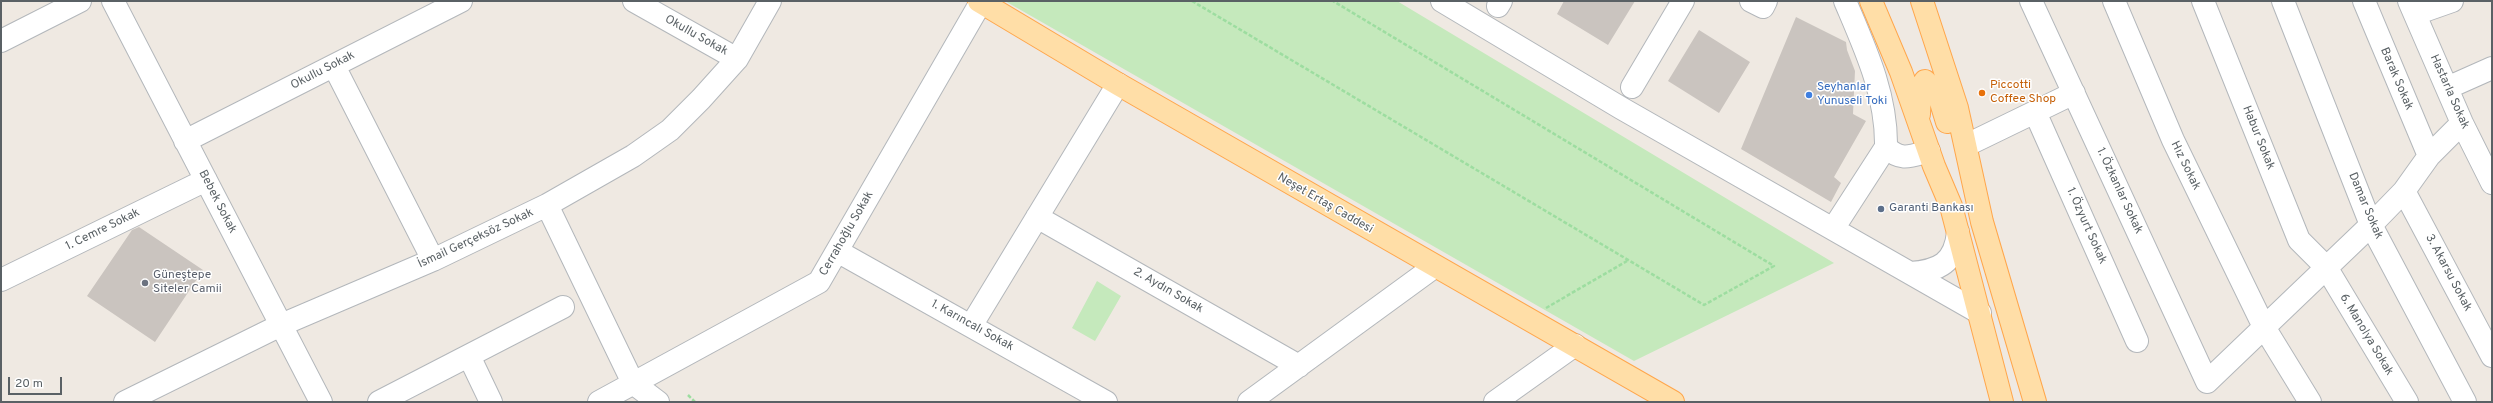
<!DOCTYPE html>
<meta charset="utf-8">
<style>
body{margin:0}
#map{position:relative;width:2493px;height:403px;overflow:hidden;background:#efe9e2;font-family:Overpass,sans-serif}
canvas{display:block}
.frame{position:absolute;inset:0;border:2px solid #5a6165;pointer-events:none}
.scale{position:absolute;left:8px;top:377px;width:54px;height:18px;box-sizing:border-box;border:2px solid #5a6165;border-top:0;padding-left:5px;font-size:12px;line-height:14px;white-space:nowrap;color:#5a6165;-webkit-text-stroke:3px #fff;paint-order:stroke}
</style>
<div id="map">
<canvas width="2493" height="403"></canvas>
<div class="frame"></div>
<div class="scale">20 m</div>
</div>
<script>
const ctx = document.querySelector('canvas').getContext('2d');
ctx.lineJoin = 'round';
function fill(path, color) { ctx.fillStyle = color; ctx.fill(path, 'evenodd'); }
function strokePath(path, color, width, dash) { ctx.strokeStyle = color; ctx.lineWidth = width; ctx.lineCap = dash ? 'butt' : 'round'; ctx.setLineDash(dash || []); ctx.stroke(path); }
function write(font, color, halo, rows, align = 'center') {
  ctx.font = font + ' Overpass,sans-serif'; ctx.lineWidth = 3; ctx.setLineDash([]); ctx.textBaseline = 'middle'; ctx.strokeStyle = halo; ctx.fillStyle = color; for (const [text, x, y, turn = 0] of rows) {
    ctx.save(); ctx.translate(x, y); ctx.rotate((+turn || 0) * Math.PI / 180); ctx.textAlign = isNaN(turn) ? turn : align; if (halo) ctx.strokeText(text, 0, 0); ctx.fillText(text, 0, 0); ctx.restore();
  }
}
fill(new Path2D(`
 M1005,1H1397L1834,263L1634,361Z
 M1097,281L1121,296L1095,341L1072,328Z`), '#c5e9bc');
fill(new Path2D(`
 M1564,1H1635L1608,45L1557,14Z
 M1796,17L1846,42L1847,50L1855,71L1853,114L1866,121L1834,177L1841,183L1831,202L1741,149Z
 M1699,30L1750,62L1719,113L1668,81Z
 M139,227L203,270L155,342L87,296L132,230Z`), '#cac4bf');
const minor = new Path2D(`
 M113,1L321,402
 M634,1L737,59
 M1442,1L1621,108L1980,313
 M1751,1L1763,7L1766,1
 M1845,1C1865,48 1887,95 1886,147C1901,162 1911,156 1929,151
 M2031,1L2207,382L2371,225L2404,191L2429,156L2462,123
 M2114,1L2173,140L2264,327L2310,402
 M2203,1L2299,240L2326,267L2407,402
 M2283,1L2371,225L2465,402
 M2364,1L2429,156
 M2409,1L2462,123L2492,183
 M1498,6L1501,1
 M2415,14L2452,1
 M1,41L80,1
 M334,66L433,260
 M1632,87L1683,1
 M2447,88L2492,68
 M2035,112L2137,341
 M185,141L461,1
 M1973,142L2074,93
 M2404,191L2492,356
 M547,205L633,383L658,402
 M1037,217L1299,366
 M1833,229L1886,147
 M837,251L1106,402
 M1910,273C1939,271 1955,263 1958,232
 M1,280L206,180
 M971,326L1118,84
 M469,356L491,402
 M125,402L281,325L433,260L547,205L633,156L670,130L701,99L737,59L770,1
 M379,402L563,307
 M599,402L819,282L981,2
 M1249,402L1434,267
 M1495,402L1575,345`);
const major = new Path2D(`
 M979,1L1118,84L1673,402
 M1871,1L1901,72L1934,166L1951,206L2002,402
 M1922,1L1957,108L1982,222L2035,402
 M1919,114L1920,90L1925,81L1940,99L1947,122`);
strokePath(minor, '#b3b7bb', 24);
strokePath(major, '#ffa64b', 24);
strokePath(new Path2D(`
 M1192,1L1704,305L1774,266L1333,1
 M1546,308L1627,261
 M688,395L695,402`), '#9ddda0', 2.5, [4, 2]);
strokePath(minor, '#fff', 22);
strokePath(major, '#ffdea7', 22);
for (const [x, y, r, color] of [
 [1982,93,4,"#e8710a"],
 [1809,95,4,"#3f7fe0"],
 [1881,209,4,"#5c6f8a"],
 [145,283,4,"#6b7280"]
]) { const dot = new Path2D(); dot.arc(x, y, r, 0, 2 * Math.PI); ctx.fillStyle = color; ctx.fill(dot); strokePath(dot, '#fff', 1.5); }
write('12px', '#5a6165', '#fff', [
 ["Okullu Sokak",696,36,29],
 ["Okullu Sokak",323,71,-27],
 ["Barak Sokak",2396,79,67],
 ["Hastarla Sokak",2449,92,66],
 ["Habur Sokak",2258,138,68],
 ["Hız Sokak",2185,166,64],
 ["1. Özkanlar Sokak",2119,191,65],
 ["Bebek Sokak",217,202,63],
 ["Neşet Ertaş Caddesi",1325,204,30],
 ["Damar Sokak",2365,206,67],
 ["1. Özyurt Sokak",2086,226,66],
 ["1. Cemre Sokak",103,230,-26],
 ["Cerrahoğlu Sokak",847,234,-60],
 ["İsmail Gerçeksöz Sokak",476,239,-25],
 ["3. Akarsu Sokak",2448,273,62],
 ["2. Aydın Sokak",1168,291,30],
 ["1. Karıncalı Sokak",972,326,29],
 ["6. Manolya Sokak",2366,335,59]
]);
write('12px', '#c56008', '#fff', [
 ["Piccotti",1990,86],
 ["Coffee Shop",1990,100]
], 'left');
write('12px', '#366cbe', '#fff', [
 ["Seyhanlar",1817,88],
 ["Yunuseli Toki",1817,102]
], 'left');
write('12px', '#4e5e75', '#fff', [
 ["Garanti Bankası",1889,209]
], 'left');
write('12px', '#5b616d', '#fff', [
 ["Güneştepe",153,276],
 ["Siteler Camii",153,290]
], 'left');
</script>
